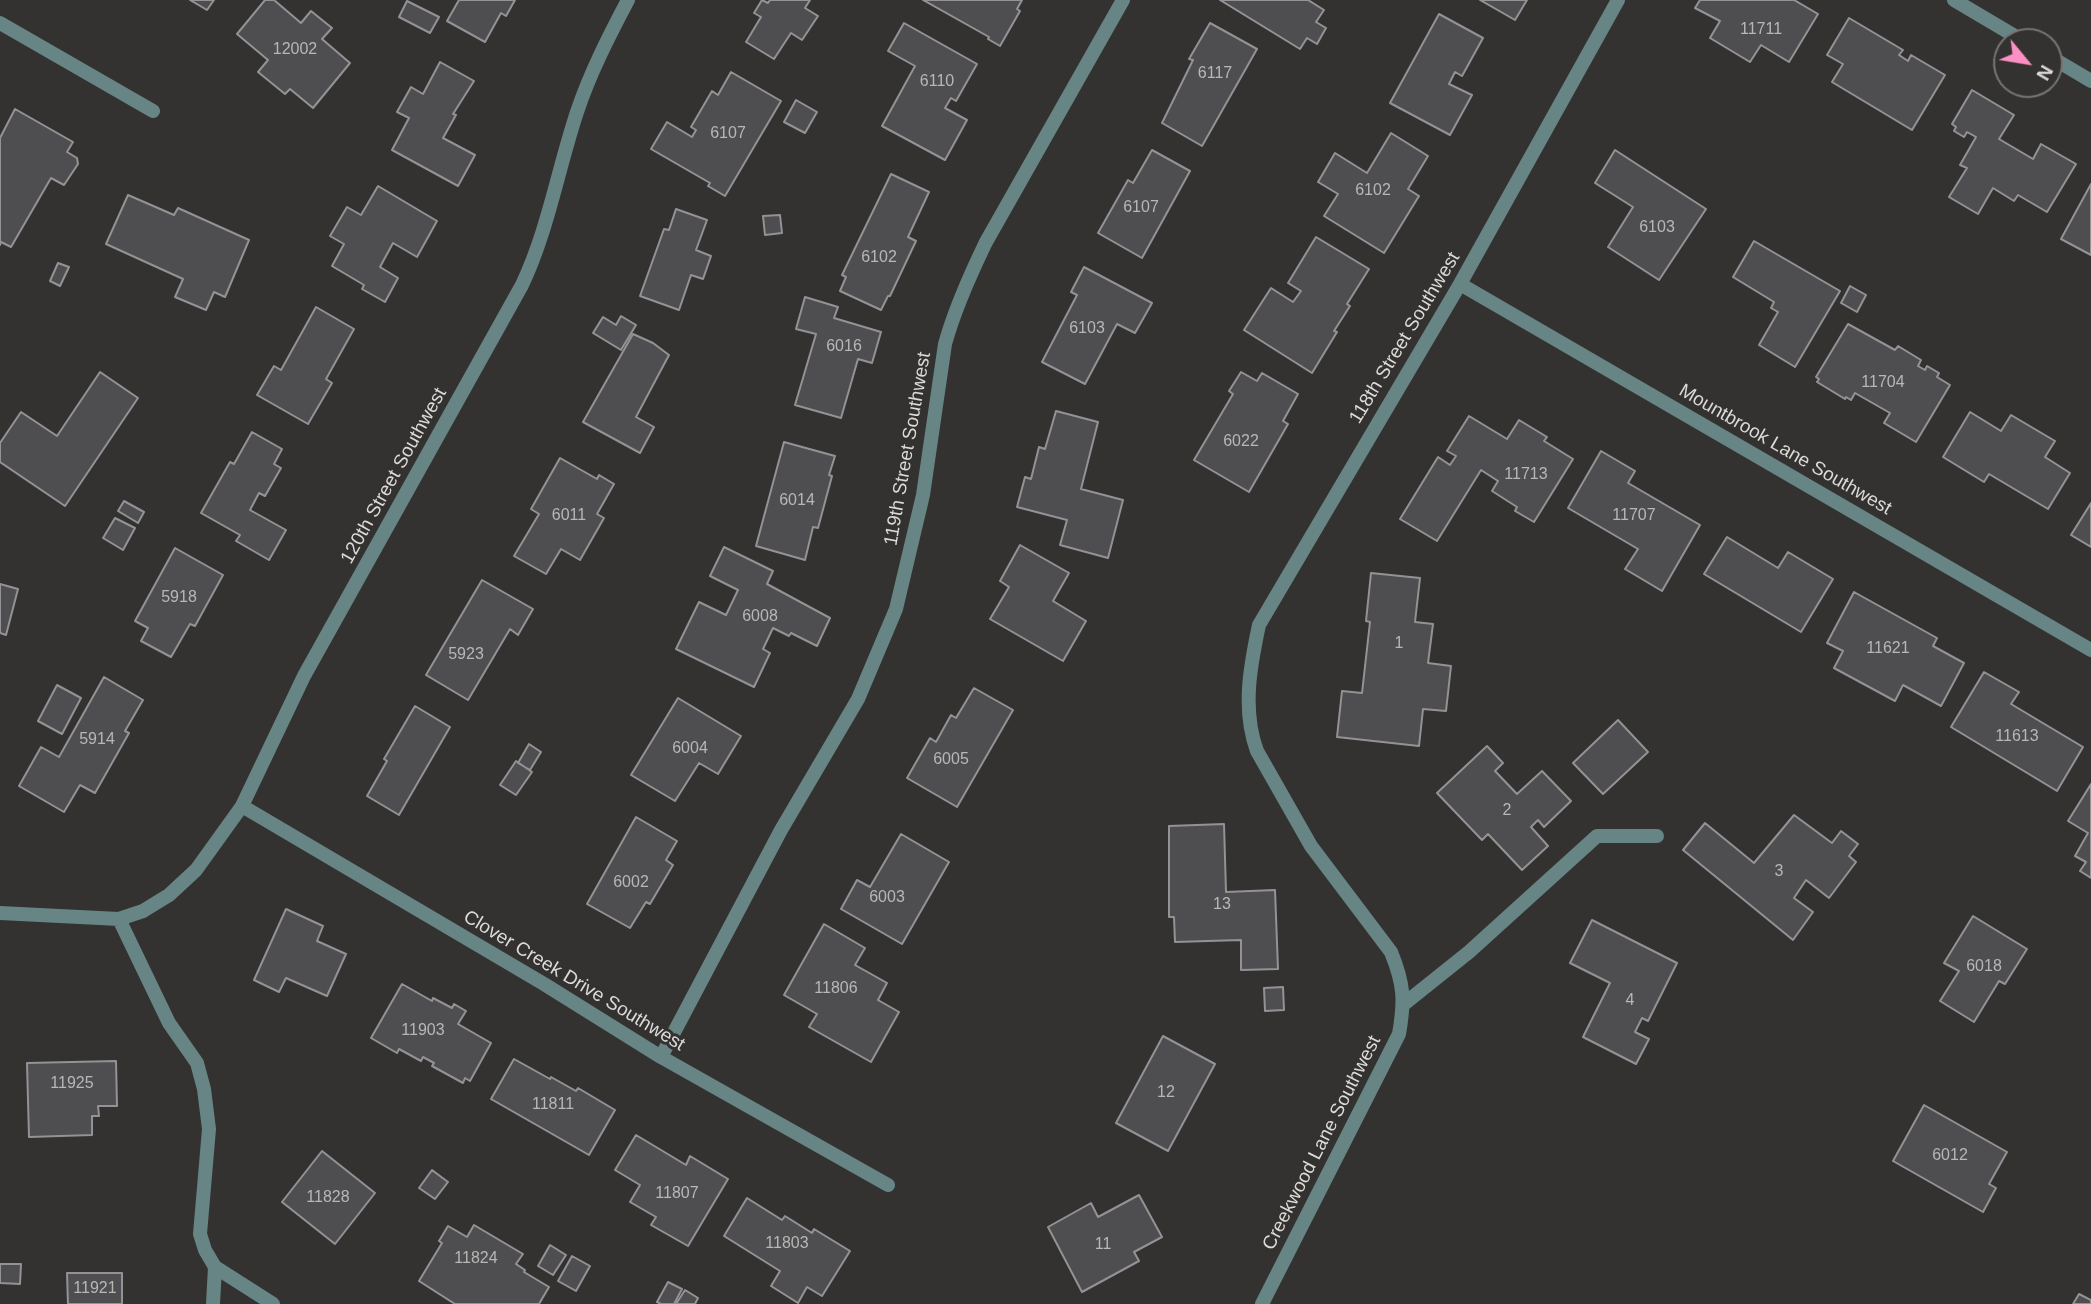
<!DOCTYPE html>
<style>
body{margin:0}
#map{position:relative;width:2091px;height:1304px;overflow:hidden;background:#333230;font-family:Arial,sans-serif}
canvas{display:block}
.north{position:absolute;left:1993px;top:28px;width:70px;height:70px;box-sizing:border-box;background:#333230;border:2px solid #767573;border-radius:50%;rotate:120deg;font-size:19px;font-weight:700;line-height:28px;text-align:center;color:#dbdad8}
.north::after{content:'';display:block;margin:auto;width:24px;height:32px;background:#fc8fc3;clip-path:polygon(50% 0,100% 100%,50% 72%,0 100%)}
</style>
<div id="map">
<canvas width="2091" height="1304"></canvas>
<div class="north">N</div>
</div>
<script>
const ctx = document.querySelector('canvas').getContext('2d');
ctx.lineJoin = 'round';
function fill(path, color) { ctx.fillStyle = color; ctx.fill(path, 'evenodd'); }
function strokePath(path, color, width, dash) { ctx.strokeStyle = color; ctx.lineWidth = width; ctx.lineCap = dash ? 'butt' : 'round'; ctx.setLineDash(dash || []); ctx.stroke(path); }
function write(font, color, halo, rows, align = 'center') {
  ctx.font = font + ' Arial,sans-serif'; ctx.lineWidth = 6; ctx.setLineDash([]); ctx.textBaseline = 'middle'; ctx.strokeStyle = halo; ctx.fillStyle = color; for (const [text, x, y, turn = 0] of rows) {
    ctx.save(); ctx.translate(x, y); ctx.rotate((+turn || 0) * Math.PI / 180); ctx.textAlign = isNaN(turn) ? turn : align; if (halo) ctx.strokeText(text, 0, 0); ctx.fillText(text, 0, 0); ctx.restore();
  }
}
const building = new Path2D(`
 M190,0H214L207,10Z
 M265,0H274L301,23L311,11L332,28L322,39L350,63L313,108L290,89L285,94L258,72L268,60L237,34Z
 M459,0H515L506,16L501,13L485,42L447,21Z
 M762,0L768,3L770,0H810L805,8L818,16L802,40L791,33L774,59L746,42L761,17L754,13Z
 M923,0H1022L1017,9L1020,11L1000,46L988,39L989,37Z
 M1220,0H1308L1324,10L1316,22L1326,28L1317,44L1307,38L1300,49Z
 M1480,0H1527L1515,20Z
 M1700,0H1794L1818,14L1789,62L1761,45L1750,62L1710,38L1720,21L1695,8Z
 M407,1L439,17L430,33L399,17Z
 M1439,14L1483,38L1462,76L1455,72L1449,84L1472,95L1450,135L1390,103Z
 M1849,18L1903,50L1899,55L1908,61L1911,55L1945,75L1912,130L1832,82L1843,64L1827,55Z
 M904,23L977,64L956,101L951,98L945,108L967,120L945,160L882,126L915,66L888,51Z
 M1210,23L1257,49L1202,146L1162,123L1193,60L1189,59Z
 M440,62L474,81L453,114L456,115L443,138L475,155L458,186L392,150L409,118L397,112L411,87L423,94Z
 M731,72L781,101L725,196L708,186L710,183L651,149L667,122L692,137L696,130L691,127L712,91L718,95Z
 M1972,90L2014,115L1999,139L2033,159L2041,144L2076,164L2047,212L2018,195L2014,201L1993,188L1978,214L1949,197L1967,168L1960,165L1976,137L1967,132L1964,137L1954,131L1956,127L1952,124Z
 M796,100L817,112L805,133L784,122Z
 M15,109L73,142L67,152L77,158L78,164L64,185L51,178L11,247L1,242L0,245V138Z
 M1391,133L1428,156L1408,189L1419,196L1384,253L1324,216L1338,194L1318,182L1335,153L1367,173Z
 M1152,150L1190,171L1142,258L1098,233L1128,180L1133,183Z
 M1615,150L1706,209L1659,280L1608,247L1633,207L1595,183Z
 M891,174L929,192L908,237L916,241L890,296H888L881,310L840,291L846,277L842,275Z
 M2091,184V255L2061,239Z
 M378,186L437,221L417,257L393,243L380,267L398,278L385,302L362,289L364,285L332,266L344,244L330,236L347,207L361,215Z
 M128,195L174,215L178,208L249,240L225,297L214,292L206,310L175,297L183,279L106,244Z
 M676,209L707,220L696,250L711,256L703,279L691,275L679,310L640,296L664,229L669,230Z
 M780,215L782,233L765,235L763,216Z
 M1316,237L1369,269L1347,304L1350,306L1334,331L1337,332L1312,373L1244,330L1271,288L1293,302L1301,291L1288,283Z
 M1754,241L1840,291L1795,367L1759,345L1778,312L1771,308L1774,302L1733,277Z
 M58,263L69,267L60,286L50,281Z
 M1084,267L1152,303L1135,333L1117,324L1085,384L1042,362L1077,295L1071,292Z
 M1850,286L1866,295L1857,312L1841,303Z
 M805,297L838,307L834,318L881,332L872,363L858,359L841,418L795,405L816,334L796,329Z
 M316,307L354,329L326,379L332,383L308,424L257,395L274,366L281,370Z
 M621,316L636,325L621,350L593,333L603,317L616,325Z
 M1848,324L1895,350L1898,346L1921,360L1918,366L1925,370L1927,366L1939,373L1937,377L1950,385L1916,442L1884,423L1890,413L1855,393L1851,400L1846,397L1845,399L1817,382L1819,379L1816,377Z
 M633,334L653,343L669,355L636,417L654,427L640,453L583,422Z
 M100,372L138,398L65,506L0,462V443L21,412L57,436Z
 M1241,372L1257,381L1262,373L1298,394L1283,421L1288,424L1249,492L1194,460L1233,394L1229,391Z
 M1056,411L1098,422L1081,489L1123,500L1108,558L1060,545L1067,520L1017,507L1025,477L1031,479L1039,447L1045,449Z
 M1970,412L2001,431L2011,415L2055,441L2045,457L2070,473L2048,509L1989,474L1984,482L1943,457Z
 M1469,416L1507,439L1519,420L1547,437L1544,441L1573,459L1534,522L1515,511L1517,507L1492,491L1498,481L1481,470L1437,541L1400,519L1438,457L1450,465L1456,456L1447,451Z
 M252,432L282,449L274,464L281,468L265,496L259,493L250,510L286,530L269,560L236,541L240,535L201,513L230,462L234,464Z
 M784,442L835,456L829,475L832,476L818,528L813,527L805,560L756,546Z
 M1601,451L1635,471L1628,483L1700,525L1662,591L1625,569L1638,549L1568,508Z
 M560,458L597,479L599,475L614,484L597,514L604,518L580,560L561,549L546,574L514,556L539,514L531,509Z
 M124,501L144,512L138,523L118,511Z
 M2091,503V547L2071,535Z
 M115,518L135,528L123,550L103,538Z
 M1727,537L1778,568L1788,552L1833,579L1801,632L1704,574Z
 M1020,545L1069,573L1053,601L1086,621L1063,661L990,619L1009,587L1000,581Z
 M724,547L773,571L767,584L830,618L817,646L791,633L789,636L773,628L763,649L770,653L754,687L676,649L699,602L726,615L738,590L710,576Z
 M175,548L223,575L195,626L190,624L171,657L141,641L148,628L135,621Z
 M1371,573L1420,578L1415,622L1433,624L1428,663L1451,666L1446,711L1423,709L1419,746L1337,737L1342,691L1362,693L1370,622L1366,621Z
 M482,580L533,609L518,635L510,629L468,700L426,675Z
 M0,584L18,589L6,635L0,633Z
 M1854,592L1937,638L1933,646L1964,663L1941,706L1903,685L1895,701L1834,668L1843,651L1827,643Z
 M1984,672L2019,692L2011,704L2083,747L2057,791L1951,727Z
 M104,677L143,700L125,731L129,733L95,793L80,785L64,812L19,786L41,747L59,757Z
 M57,685L81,698L62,734L38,721Z
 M974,688L1013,710L957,807L907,778L930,738L936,742L951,715L956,718Z
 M678,698L741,736L718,774L699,763L675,801L631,775Z
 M415,706L450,727L399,815L367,796L387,761L384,759Z
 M1618,720L1648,752L1603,794L1573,763Z
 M529,744L541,752L530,770L518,763Z
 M1487,746L1503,763L1495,771L1517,794L1542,771L1571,801L1544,827L1538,820L1531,827L1548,846L1522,870L1488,834L1482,840L1437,793Z
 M516,761L532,772L516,795L500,785Z
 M2091,784V878L2080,871L2086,862L2075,856L2088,833L2068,821Z
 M1794,815L1832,843L1841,831L1858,844L1849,856L1856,862L1829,898L1806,880L1794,898L1813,912L1793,940L1683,850L1705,823L1754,863Z
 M636,817L677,841L666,860L673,865L650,904L646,902L630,928L587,904Z
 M1224,824L1226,892L1275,890L1278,969L1241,970V940L1175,942L1174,917H1169V826Z
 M901,834L949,862L902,944L841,909L857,880L870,887Z
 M286,909L323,926L317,941L346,954L327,996L286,978L279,992L254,980Z
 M1973,916L2027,949L2005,984L1999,981L1974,1022L1940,1001L1959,971L1944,963Z
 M1592,920L1677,963L1648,1021L1642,1018L1635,1032L1649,1039L1636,1064L1583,1037L1610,983L1570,963Z
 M824,924L865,948L855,965L887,983L878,1000L899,1012L871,1062L809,1027L817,1014L784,995Z
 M402,984L432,1001L433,998L452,1008L454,1004L466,1011L458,1024L491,1043L470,1081L465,1078L463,1083L432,1066L434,1063L423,1057L421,1061L399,1049L397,1053L371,1038Z
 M1283,987L1284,1010L1265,1011L1264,988Z
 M1163,1036L1215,1064L1168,1151L1116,1123Z
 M514,1059L550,1079L551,1077L576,1091L578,1088L615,1110L589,1155L491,1099Z
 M116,1061L117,1106H98L99,1116H92V1135L29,1137L27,1063Z
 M1924,1105L2007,1152L1989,1184L1996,1188L1983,1212L1893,1161Z
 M636,1135L686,1165L690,1156L728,1179L688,1246L651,1225L656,1217L630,1202L640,1185L615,1170Z
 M322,1151L375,1193L335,1244L282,1202Z
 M432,1170L448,1182L435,1199L419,1188Z
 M1139,1195L1162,1237L1134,1252L1139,1261L1082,1292L1048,1227L1091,1203L1098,1217Z
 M747,1198L782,1220L785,1216L812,1233L814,1229L850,1251L822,1296L807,1287L798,1303L771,1286L780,1271L724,1236Z
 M474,1225L523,1254L516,1264L525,1270L524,1272L549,1287L539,1304H455L419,1281L442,1243L439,1241L448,1226L467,1237Z
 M550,1245L566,1255L553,1275L538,1266Z
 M572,1256L590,1266L576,1291L558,1281Z
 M0,1264H21L20,1284L0,1283Z
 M67,1273H122V1304H68Z
 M668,1282L682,1289L674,1304H661L657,1302Z
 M685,1290L698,1298L695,1304H676Z
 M2079,1294L2091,1300V1304H2073Z`);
fill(building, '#4e4d50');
strokePath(building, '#939295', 2);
strokePath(new Path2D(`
 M1404,1004L1469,952L1597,836H1657
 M213,1304L215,1267`), '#678585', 14);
strokePath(new Path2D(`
 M1954,0L2025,42
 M0,23L153,111
 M2049,56L2091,81
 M1460,284L2091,650
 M242,806L544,984L661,1057L888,1185
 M0,913L119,919L143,911L169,895L196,870L242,806L304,676L522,285C548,230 558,169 577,112C590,73 609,36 628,0
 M119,919L169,1023L197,1063L204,1089L209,1129L200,1234L205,1250L215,1267L273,1304
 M661,1057L781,830L858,699L896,609L923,495L945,344C955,308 970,275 986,242L1123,0
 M1262,1304L1399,1034C1405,1000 1404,984 1391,952L1311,846L1257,751C1242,710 1250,667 1259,625L1460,284L1618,0`), '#678585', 14);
write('16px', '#b8b7b6', null, [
 ["11711",1761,30],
 ["12002",295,50],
 ["6117",1215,74],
 ["6110",937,82],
 ["6107",728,134],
 ["6102",1373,191],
 ["6107",1141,208],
 ["6103",1657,228],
 ["6102",879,258],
 ["6103",1087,329],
 ["6016",844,347],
 ["11704",1883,383],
 ["6022",1241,442],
 ["11713",1526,475],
 ["6014",797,501],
 ["6011",569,516],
 ["11707",1634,516],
 ["5918",179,598],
 ["6008",760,617],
 ["1",1399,644],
 ["11621",1888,649],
 ["5923",466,655],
 ["11613",2017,737],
 ["5914",97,740],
 ["6004",690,749],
 ["6005",951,760],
 ["2",1507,811],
 ["3",1779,872],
 ["6002",631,883],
 ["6003",887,898],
 ["13",1222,905],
 ["6018",1984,967],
 ["11806",836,989],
 ["4",1630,1001],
 ["11903",423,1031],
 ["11925",72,1084],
 ["12",1166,1093],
 ["11811",553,1105],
 ["6012",1950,1156],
 ["11807",677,1194],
 ["11828",328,1198],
 ["11803",787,1244],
 ["11",1103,1245],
 ["11824",476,1259],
 ["11921",95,1289]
]);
write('19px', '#dbdad8', '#333230', [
 ["118th Street Southwest",1405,338,-59],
 ["119th Street Southwest",908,449,-80],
 ["Mountbrook Lane Southwest",1785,450,30],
 ["120th Street Southwest",394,476,-61],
 ["Clover Creek Drive Southwest",574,981,31],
 ["Creekwood Lane Southwest",1322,1143,-63]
]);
</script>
